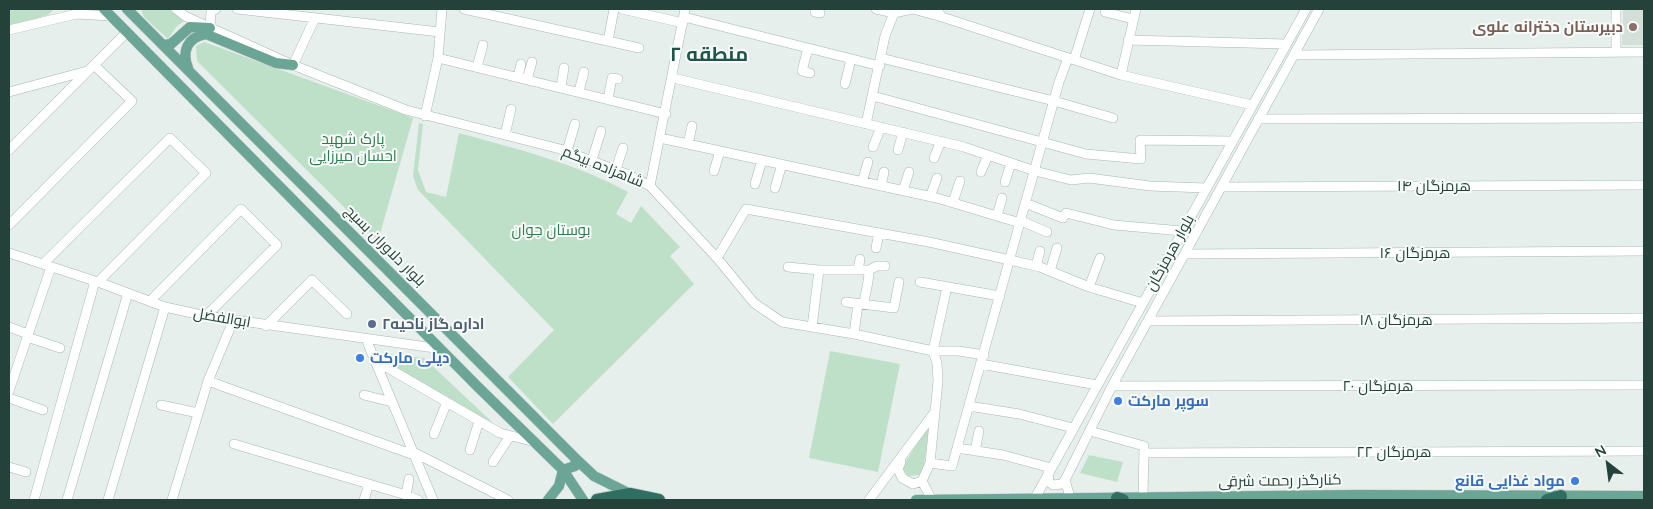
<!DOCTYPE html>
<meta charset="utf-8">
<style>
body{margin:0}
#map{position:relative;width:1653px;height:509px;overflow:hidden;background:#e6efeb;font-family:Quicksand,sans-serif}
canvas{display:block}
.frame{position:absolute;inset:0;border:10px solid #24423a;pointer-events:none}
.north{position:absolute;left:1583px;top:439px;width:50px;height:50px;-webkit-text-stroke:4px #f7fbf9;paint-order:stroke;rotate:330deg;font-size:14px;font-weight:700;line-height:20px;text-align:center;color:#24423a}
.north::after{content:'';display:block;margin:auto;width:18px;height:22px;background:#24423a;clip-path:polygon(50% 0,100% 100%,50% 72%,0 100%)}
</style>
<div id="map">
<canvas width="1653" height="509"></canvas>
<div class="frame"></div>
<div class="north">N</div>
</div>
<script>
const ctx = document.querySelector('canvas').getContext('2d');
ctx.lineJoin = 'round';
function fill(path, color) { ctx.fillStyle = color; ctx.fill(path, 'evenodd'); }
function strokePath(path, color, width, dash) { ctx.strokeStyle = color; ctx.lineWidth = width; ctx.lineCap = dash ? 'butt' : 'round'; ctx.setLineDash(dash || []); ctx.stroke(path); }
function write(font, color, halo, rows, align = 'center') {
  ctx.font = font + ' Quicksand,Cairo,sans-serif'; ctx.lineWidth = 4; ctx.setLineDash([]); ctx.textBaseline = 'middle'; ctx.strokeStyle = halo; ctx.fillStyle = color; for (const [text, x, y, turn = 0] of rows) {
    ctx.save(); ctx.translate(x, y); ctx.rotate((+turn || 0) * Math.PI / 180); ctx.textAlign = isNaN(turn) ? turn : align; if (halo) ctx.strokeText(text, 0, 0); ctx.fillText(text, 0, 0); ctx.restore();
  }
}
fill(new Path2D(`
 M1623,9H1644V45H1622Z`), '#d4dfda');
fill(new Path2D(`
 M18,9H54L48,15L9,27V11Z
 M141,9H170L184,21L177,26L168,39L144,17Z
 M204,42L413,118L378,241L197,61L196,46Z
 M419,123L423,124L418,170L426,192L446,197L459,133C517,149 575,163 628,192L616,214L631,223L641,206L680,247L670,256L694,284L553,424L508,377L554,330L418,190L413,176Z
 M830,351L900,364L878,472L809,458Z
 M387,354L424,358L493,423L457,405L392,365L388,363Z
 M930,424L923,471L919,475L908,476L903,469L904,464Z
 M1089,455L1123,462L1117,482L1080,473Z`), '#bfe0c8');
const minor = new Path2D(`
 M176,9L185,16L293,65L406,110L560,149L629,175L650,186L717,258L754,303L782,322L854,334L933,351H959L984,355
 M237,9L440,32
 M464,9L639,48
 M622,9L683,23
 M815,9V12L820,13
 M876,9L894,13L912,9
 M913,9L942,17
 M936,9L942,17L1121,75L1252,105
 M1105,12L1133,19
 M684,17L880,66
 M210,28L211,12L216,9
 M9,30L76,14L111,16
 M1128,40L1286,44
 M608,41L614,9
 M808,48L802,71L810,73
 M1616,51V9
 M1294,55L1644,52
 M438,58L666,114
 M881,58L1054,101L1113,118
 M1074,60L1090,9
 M293,65L315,18
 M477,67L483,45
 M1121,75L1136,9
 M518,77L521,64
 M673,78L964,147L1035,171L1071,180L1089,178L1150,186L1206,188
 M527,79L532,62
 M845,84L851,59
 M561,87L564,68
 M579,91L584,72
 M9,92L87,71
 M873,96L1086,154L1141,159L1140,140L1232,141
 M608,99L612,78L618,79
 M425,116L438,58L442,9
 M1258,119L1644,118
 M866,124L885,36L894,13
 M505,135L511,109
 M660,138L937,198L1020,223
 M688,144L692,126
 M873,147L881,127
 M9,150L127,32
 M898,150L903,132
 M567,151L575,124
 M934,158L941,141
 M592,160L601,131
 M616,169L623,148
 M714,171L720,151
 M981,172L988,155
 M862,182L868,162
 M1005,182L1011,163
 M755,184L762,160
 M650,186L685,9
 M881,186L884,172
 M1223,187L1644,185
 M775,188L782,164
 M903,191L909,172
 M930,197L937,178
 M953,202L960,181
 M1030,205L1063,218L1066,213L1114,225L1182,231
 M997,216L1002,198
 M1021,221L1047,232
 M9,225L132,101L94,65
 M876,248L879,233
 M9,253L98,282L165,307L206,316L442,349
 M1186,254L1644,251
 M717,258L746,209L929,242L1010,260L1040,267L1089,287L1143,303
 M43,264L170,138L206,173L98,282
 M1036,266L1040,251
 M788,267L819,270L812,327
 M819,270H869C869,284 865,292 864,304
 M858,270L860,259
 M869,270L877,266H885
 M1050,271L1057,248
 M920,282L1000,296
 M1089,287L1100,258
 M150,301L241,209L277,245L206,316
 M846,302L894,308L899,282
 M1148,321L1644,318
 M266,326L312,280L347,314
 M9,327L28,334
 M854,334L858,304
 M27,337L60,348
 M366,339L433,500
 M376,361L500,433L535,442
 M981,364L1097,385
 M208,381L414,455
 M1112,386L1644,385
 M9,391L51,267
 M364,395L392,402
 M9,398L43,410
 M161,405L198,413
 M969,406L1019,414L1073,428
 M1090,431L1144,446L1143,498
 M434,434L447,402
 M234,444L406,495L418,500
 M957,448L1003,455L1051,468
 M470,450L479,421
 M975,451L979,431
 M413,452L508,500
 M1144,453L1644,451
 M493,462L510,436
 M901,462L898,469L902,478L913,484L922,481
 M930,463L952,466L1059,82L1068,58
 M9,467L26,472
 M1048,473L1049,482L1053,485L1062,484L1065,480
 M406,495L409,479
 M1070,497L1065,480L1112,386L1319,9
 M1035,498L1306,9
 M34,500L95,281
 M67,500L128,293
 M108,500L165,307
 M172,500L208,381L233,321
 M364,500L369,484
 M869,500L934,413
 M932,500L922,481L930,463L938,381L937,363L933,351L947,287`);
const major = new Path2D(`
 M104,9L478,387L563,470L583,500
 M127,9L576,459L594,476L630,494
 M163,45L171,44L190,27L210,28
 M188,68C181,51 188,37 206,34L276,63L293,65
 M548,500L559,486L563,470L575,466L576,459
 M916,500L1356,495L1644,496`);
const highway = new Path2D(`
 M1117,498L1123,500
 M597,500L630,494L659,500
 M1547,500L1561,496`);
strokePath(minor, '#a8b8b2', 10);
strokePath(major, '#c2cac8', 11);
strokePath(highway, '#c2cac8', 14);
strokePath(minor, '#fff', 9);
strokePath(major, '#6aa596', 10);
strokePath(highway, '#2f6f62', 12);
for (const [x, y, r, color] of [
 [1633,27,5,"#8d6e63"],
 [372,324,5,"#5c6f8a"],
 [360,358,5,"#3f7fe0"],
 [1118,401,5,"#3f7fe0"],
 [1575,481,5,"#3f7fe0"]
]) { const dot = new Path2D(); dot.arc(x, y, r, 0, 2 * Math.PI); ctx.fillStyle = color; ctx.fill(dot); strokePath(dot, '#f7fbf9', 2); }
write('bold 15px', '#785e54', '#f7fbf9', [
 ["دبیرستان دخترانه علوی",1623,27]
], 'right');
write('15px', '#2d7a4b', '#f7fbf9', [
 ["پارک شهید",353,139],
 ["احسان میرزایی",353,156],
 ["بوستان جوان",551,230]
]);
write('15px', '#24423a', '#f7fbf9', [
 ["شاهزاده بیگم",603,167,22],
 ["هرمزگان ۱۴",1434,186],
 ["بلوار دلاوران بسیج",385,246,45],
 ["بلوار هرمزگان",1170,253,-61],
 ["هرمزگان ۱۶",1415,253],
 ["ابوالفضل",222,318,10],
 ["هرمزگان ۱۸",1396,320],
 ["هرمزگان ۲۰",1378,386],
 ["هرمزگان ۲۲",1394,452],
 ["کنارگذر رحمت شرقی",1280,481,-1]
]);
write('bold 15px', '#4e5e75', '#f7fbf9', [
 ["اداره گاز ناحیه۲",382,324]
], 'left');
write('bold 15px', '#366cbe', '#f7fbf9', [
 ["دیلی مارکت",370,358],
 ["سوپر مارکت",1128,401],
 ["مواد غذایی قانع",1565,481,"right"]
], 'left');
write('bold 20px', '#1f5548', '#f7fbf9', [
 ["منطقه ۲",709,55]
]);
</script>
